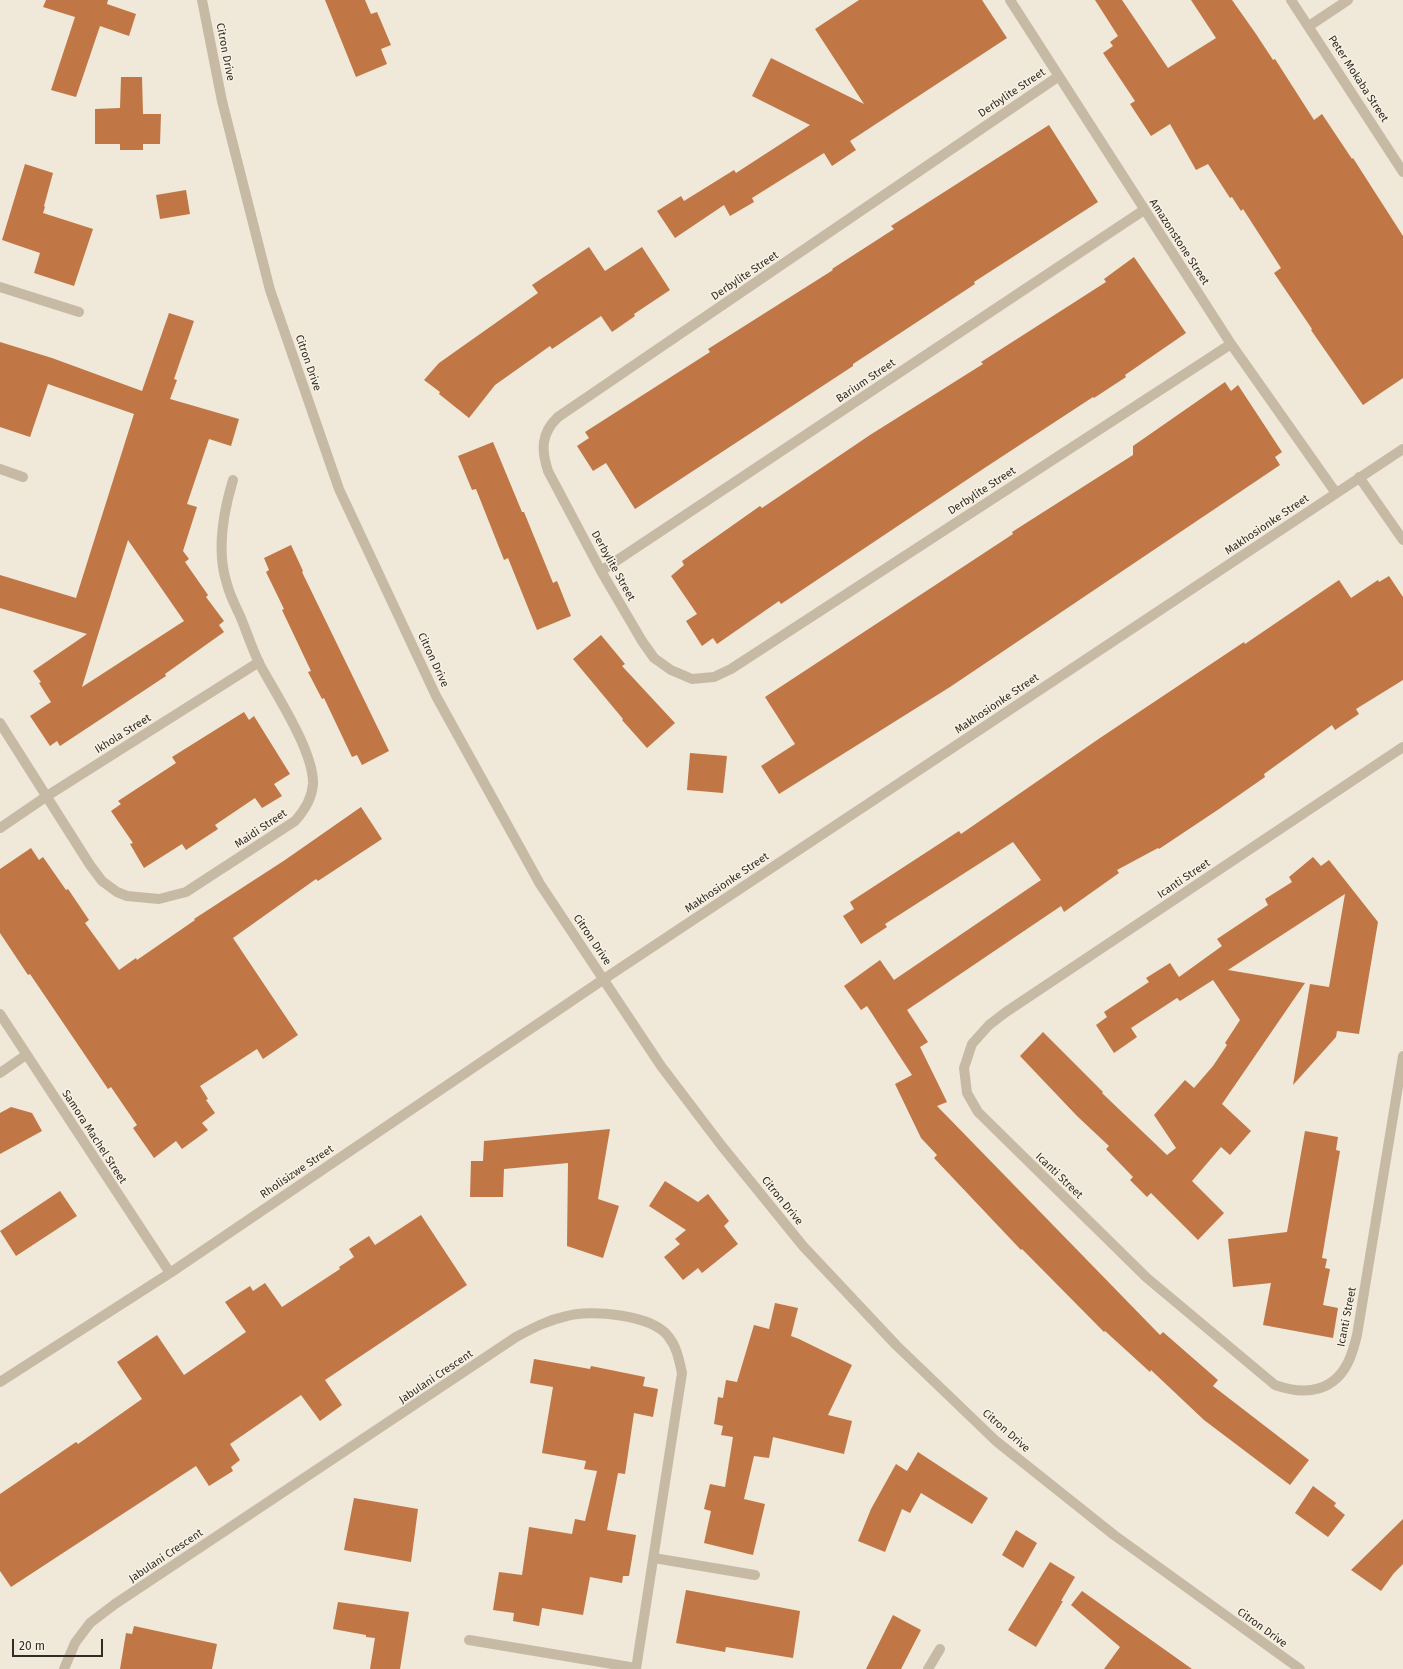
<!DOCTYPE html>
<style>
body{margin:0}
#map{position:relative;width:1403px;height:1669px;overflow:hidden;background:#f0e8d8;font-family:"Fira Sans",sans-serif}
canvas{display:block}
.scale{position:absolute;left:12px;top:1639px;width:91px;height:18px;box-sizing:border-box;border:2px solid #332c26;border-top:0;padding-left:5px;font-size:12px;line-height:14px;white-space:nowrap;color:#332c26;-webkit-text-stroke:3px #f8f2e4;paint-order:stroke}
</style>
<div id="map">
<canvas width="1403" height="1669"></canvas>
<div class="scale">20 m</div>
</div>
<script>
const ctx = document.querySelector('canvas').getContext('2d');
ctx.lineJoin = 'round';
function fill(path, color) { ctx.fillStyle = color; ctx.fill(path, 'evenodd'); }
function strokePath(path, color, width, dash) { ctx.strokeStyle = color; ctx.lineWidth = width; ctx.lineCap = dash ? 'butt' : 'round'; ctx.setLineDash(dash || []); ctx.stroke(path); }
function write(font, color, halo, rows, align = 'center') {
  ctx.font = font + ' "Fira Sans",sans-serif'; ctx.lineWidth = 3; ctx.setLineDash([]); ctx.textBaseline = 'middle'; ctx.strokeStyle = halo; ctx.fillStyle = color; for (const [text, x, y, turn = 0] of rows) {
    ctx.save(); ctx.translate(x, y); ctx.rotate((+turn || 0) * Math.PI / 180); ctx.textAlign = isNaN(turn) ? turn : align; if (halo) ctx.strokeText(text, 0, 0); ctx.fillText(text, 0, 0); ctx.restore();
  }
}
fill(new Path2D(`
 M46,0H108L107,4L136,14L129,36L100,26L76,97L51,90L75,17L43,7Z
 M325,0H365L371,14L377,12L391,45L381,49L387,64L356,77Z
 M859,0H982L1007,38L850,141L856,150L832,166L824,153L752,198L754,202L730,216L724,205L675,238L657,211L681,196L684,201L734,170L736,173L810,125L752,96L771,58L864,104L815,29Z
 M1095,0H1122L1168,68L1216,38L1191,0H1232L1256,34L1273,60L1275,59L1314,120L1322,114L1352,159L1353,158L1403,236V378L1363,405L1311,330L1312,329L1274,273L1281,268L1243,209L1241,211L1232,197L1230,198L1208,164L1196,170L1170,124L1151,136L1130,104L1135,101L1103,53L1113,46L1110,42L1118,36Z
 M121,77H142L143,114H161L160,144H143V150H120V144H95V109L120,108Z
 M1049,125L1098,202L974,282L975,284L853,364V366L635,509L606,463L593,471L577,446L589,438L585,432L710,352L708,349L833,270L832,269L894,229L891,226Z
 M25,164L53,173L44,206L45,207L43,213L93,229L74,286L34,273L40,253L2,240Z
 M186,190L190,214L160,219L156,195Z
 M589,247L605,271L642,247L670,290L634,314L635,316L612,332L601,316L552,349L550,346L495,385L469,418L439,394L440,392L424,380L439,363L538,293L532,285Z
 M1134,257L1186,333L1125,375L1126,377L1094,398L1093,397L983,469L781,604L779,601L717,644L713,638L702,646L686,621L697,614L671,576L684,565L682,561L760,506L762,508L870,435L983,364L981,362L1106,282L1104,279Z
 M169,313L194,321L174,379L177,380L170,399L239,419L231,446L209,439L187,504L197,507L183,551L189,559L185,562L208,595L206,597L224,621L219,625L224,632L165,674L166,676L60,746L57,741L50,746L30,716L51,702L39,683L41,682L33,671L87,634L0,608V575L76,598L134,414L48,384L30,437L0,427V342L52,358L142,391ZM128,540L184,621L82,687L97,638Z
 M1225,382L1231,391L1238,385L1282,452L1275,457L1280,465L950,687L779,794L761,766L795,744L765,697L1013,534L1012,532L1133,455V446Z
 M493,442L522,512H524L553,583L557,581L571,616L537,630L508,558L504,560L476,489L472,490L458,456Z
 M291,545L303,571L302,572L389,751L362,765L357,755L352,757L324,698L322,699L308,672L311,671L282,610L284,609L266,572L269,570L264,558Z
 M1389,576L1403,597V680L1356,709L1359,714L1335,730L1332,725L1264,774L1265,777L1219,809L1159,849L1158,848L1117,870L1119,873L1064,912L1061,906L907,1010L928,1042L920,1047L947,1102L937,1106L1160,1335L1163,1332L1218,1380L1213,1386L1309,1460L1290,1485L1204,1420L1151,1370L1150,1372L1105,1331L1104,1332L1022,1249L1021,1250L934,1158L937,1155L921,1138L895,1084L912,1075L867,1006L861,1010L844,986L880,960L894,980L1041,880L1013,842L885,924L887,927L861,944L843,916L854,909L850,902L959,831L961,834L1100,738L1244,642L1245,644L1339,580L1351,598L1378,580L1379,582Z
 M601,635L625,664L622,666L675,723L647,748L622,720L623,719L573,659Z
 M244,712L249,720L254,716L290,774L274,784L282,796L262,808L255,798L215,825L218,829L186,850L182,844L144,868L130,844L133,843L111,811L121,804L118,801L176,763L172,757Z
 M690,753L727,756L723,793L687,790Z
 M361,807L382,839L318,881L316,879L233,938L298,1035L263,1059L257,1049L200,1086L208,1099L206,1100L215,1113L202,1123L208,1130L182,1149L176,1141L154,1158L133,1128L137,1125L111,1087L108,1089L30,974L28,975L0,933V869L31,848L39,860L43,857L66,890L68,889L89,920L85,923L119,970L136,958L137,960L195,920L194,919L285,860Z
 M1313,857L1321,866L1329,860L1378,922L1359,1034L1337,1031L1336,1037L1293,1085L1310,984L1329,987L1345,894L1228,970L1305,983L1222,1104L1251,1131L1230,1155L1221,1147L1192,1181L1224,1213L1198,1240L1151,1193L1147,1197L1130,1180L1133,1177L1106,1149L1109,1146L1077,1116L1020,1056L1043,1032L1103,1092L1102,1093L1167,1155L1176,1148L1154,1115L1185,1080L1194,1088L1213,1066L1227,1045L1225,1043L1240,1020L1213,980L1180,1001L1177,998L1131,1028L1137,1037L1114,1053L1096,1025L1107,1017L1104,1012L1149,982L1146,978L1170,963L1179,977L1222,946L1217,939L1268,905L1265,899L1292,882L1289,877Z
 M11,1107L32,1113L42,1131L0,1154V1113Z
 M610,1129L598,1199L619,1206L603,1258L567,1246L568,1163L504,1169L503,1197H470L471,1161H483L484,1141Z
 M1305,1131L1338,1137L1336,1150L1340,1151L1322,1258L1327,1259L1325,1268L1330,1269L1323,1305L1338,1308L1333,1338L1263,1325L1271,1283L1233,1287L1228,1239L1287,1232Z
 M665,1181L698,1202L708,1194L729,1221L724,1226L738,1244L702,1273L698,1268L683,1280L664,1257L680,1244L675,1239L686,1230L649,1206Z
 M60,1191L77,1216L16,1256L0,1231Z
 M421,1215L467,1285L325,1380L342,1405L320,1421L301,1395L230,1444L240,1460L231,1467L233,1471L209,1486L196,1466L11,1587L0,1571V1494L76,1442L78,1444L142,1399L117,1362L157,1335L184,1375L246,1332L225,1302L250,1286L253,1291L265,1283L282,1307L340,1269L339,1267L354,1257L349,1249L369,1236L375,1245Z
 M775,1303L798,1308L791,1336L799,1339L852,1365L828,1415L852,1421L844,1454L773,1437L769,1458L754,1456L744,1499L765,1504L753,1555L704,1543L711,1511L704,1509L710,1484L725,1487L733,1437L721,1435L723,1426L714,1424L718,1397L723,1398L726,1380L737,1382L754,1325L769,1329Z
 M534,1359L590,1369L591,1366L645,1377L643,1386L658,1389L653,1417L634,1413L625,1474L618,1473L607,1530L636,1535L629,1576H623L622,1583L590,1577L583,1615L542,1608L539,1626L513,1621L514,1613L493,1610L499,1572L522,1575L529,1527L572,1534L575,1519L585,1521L597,1471L584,1469L586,1461L542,1453L553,1387L530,1383Z
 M918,1452L988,1498L972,1524L921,1493L910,1513L902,1509L885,1552L858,1541L871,1509L896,1464L907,1471Z
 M1313,1486L1336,1503L1334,1506L1345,1515L1328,1537L1295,1513Z
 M354,1498L418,1509L411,1562L344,1550Z
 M1403,1519V1564L1394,1573L1381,1591L1351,1570Z
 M1016,1530L1037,1543L1023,1568L1002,1555Z
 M1050,1562L1075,1577L1061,1601H1063L1036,1647L1008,1630Z
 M686,1590L800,1611L793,1658L726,1647L725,1652L676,1643Z
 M1082,1591L1192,1669H1104L1120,1647L1071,1605Z
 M338,1602L409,1612L400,1669H370L375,1638L366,1637V1635L333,1629Z
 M893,1615L921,1630L901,1669H866Z
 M134,1626L217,1644L212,1669H120L126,1633L132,1634Z`), '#c17645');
strokePath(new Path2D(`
 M654,1558L755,1575
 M469,1640L636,1668`), '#c7baa5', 10);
strokePath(new Path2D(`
 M1010,0L1231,344L1336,493
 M1291,0L1403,172
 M1309,26L1348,0
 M1059,76L558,417C541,433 541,450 548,471L601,571L642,641L654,658L671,670L692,679L714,677L731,669L1231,344
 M0,287L79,312
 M0,469L23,477
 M1359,477L1403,540
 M601,571L1144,210
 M0,723L90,865L102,881L117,892L127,896L159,899L186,892L295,821C305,810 312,799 313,784C314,751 275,693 259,663C252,648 247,633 241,618C236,607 230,596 227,584C216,551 223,513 233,480
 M1403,747L1006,1012L989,1025L972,1044L964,1068L967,1093L978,1112L1147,1278L1275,1385C1306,1396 1336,1392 1350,1358C1353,1351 1355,1343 1357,1335L1403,1056
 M0,828L47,796L259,662
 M0,1014L170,1273
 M0,1073L26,1055
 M0,1382L170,1273L604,979L1403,449
 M64,1669L75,1643L90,1623L115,1604L516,1337C533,1328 548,1320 567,1316C591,1309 652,1315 668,1336C677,1347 679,1360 682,1373L636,1669
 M928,1669L940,1649`), '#c7baa5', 10);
strokePath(new Path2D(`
 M202,0L222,101L270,290L339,489L436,696L540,884L661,1066L721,1145L803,1246L896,1345L996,1441L1114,1535L1300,1669`), '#c7baa5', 10);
write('11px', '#332c26', '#f8f2e4', [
 ["Citron Drive",225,52,79],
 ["Peter Mokaba Street",1358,79,57],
 ["Derbylite Street",1012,93,-34],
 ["Amazonstone Street",1179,242,57],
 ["Derbylite Street",745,276,-34],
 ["Citron Drive",308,363,71],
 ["Barium Street",866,381,-34],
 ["Derbylite Street",982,491,-33],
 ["Makhosionke Street",1267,525,-34],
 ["Derbylite Street",613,566,61],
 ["Citron Drive",433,660,65],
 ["Makhosionke Street",997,704,-34],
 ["Ikhola Street",123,734,-32],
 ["Maidi Street",261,829,-34],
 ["Icanti Street",1184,879,-34],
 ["Makhosionke Street",727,883,-34],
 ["Citron Drive",592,940,56],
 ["Samora Machel Street",94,1137,57],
 ["Rholisizwe Street",297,1172,-34],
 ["Icanti Street",1059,1176,44],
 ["Citron Drive",782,1201,51],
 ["Icanti Street",1347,1317,-79],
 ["Jabulani Crescent",436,1377,-34],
 ["Citron Drive",1006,1431,41],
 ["Jabulani Crescent",166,1556,-34],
 ["Citron Drive",1262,1628,36]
]);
</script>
